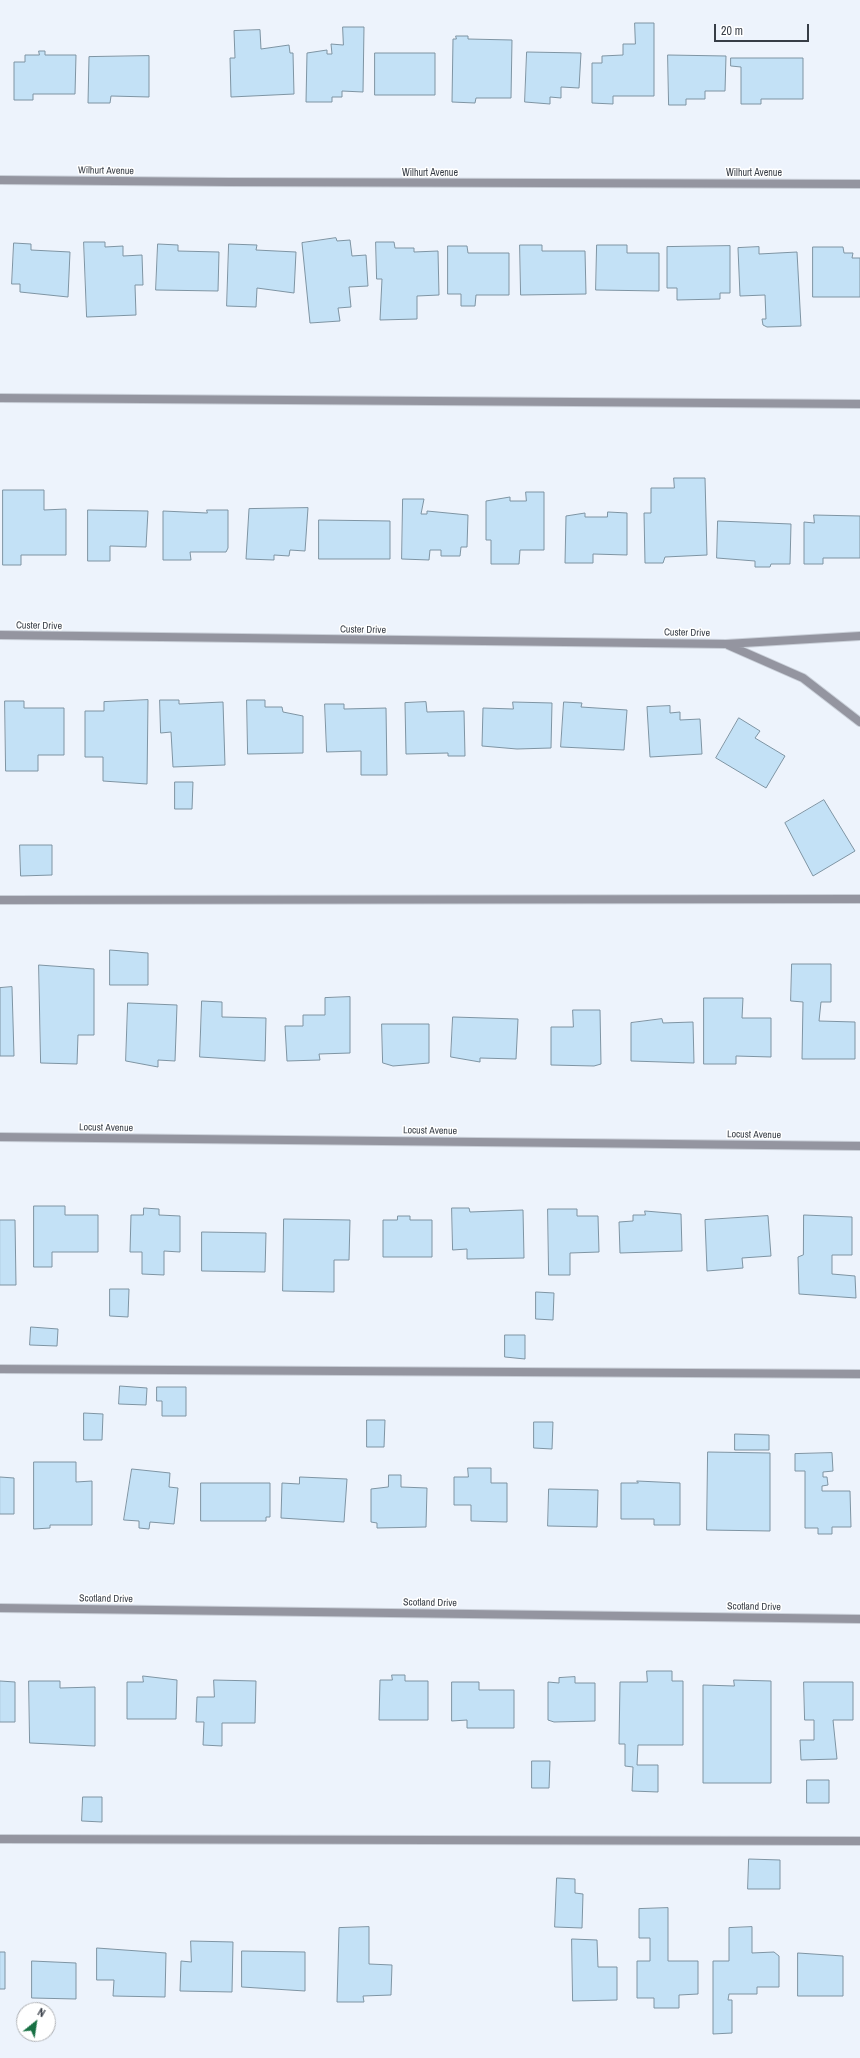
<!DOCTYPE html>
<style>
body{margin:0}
#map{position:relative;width:860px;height:2058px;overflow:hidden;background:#edf3fc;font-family:"Archivo Narrow",sans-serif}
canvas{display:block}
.north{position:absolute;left:16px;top:2002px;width:40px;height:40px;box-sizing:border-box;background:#fff;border:1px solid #afb1b5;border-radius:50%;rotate:30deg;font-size:11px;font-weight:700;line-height:16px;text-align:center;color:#373d46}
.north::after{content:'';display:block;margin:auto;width:14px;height:18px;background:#177043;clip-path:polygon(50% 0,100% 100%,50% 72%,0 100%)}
.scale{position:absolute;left:714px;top:24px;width:95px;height:18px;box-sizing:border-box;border:2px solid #373d46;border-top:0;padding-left:5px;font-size:12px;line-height:14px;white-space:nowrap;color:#373d46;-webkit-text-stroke:3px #fff;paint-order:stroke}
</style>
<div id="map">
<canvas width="860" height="2058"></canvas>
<div class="north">N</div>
<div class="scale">20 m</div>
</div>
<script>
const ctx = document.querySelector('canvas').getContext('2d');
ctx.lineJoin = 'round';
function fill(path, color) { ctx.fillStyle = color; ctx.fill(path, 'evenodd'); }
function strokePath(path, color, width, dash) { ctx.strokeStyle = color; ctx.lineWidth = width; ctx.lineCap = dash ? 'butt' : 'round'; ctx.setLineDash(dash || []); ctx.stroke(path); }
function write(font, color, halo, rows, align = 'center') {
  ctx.font = font + ' "Archivo Narrow",sans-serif'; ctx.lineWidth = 3; ctx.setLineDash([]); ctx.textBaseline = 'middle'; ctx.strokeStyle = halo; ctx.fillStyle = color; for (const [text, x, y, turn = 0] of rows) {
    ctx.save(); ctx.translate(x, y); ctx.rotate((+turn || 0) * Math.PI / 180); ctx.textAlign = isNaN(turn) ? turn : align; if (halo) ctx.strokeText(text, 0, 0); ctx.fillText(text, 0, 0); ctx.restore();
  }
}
const building = new Path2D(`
 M635,23H654V96H613V104L592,103V63H602V56L623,55V44H635Z
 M343,27H364L363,92L342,91V97H332V102H306L307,53L327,50V54H332L331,44L343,45Z
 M260,30L261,49L289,45L290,53H293L294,94L231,97L230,58H235L234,31Z
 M456,36H468V39L512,40L511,98H476L475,103L452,102L453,39H456Z
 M39,51H45V55H76L75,94H33V100H14V62H25V55H39Z
 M527,52L581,53L579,88L561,87V98L550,97V104L525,102Z
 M375,53H435V95H375Z
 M668,55L726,56L725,91H705V99H686V105H669Z
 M149,56V97L111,96L110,103H88L89,57Z
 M731,58H803V99H761V104H741V67L731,66Z
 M336,238L337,241L350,240L352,256L366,255L368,286L349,287L351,307L338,308L340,321L310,323L302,243Z
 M84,242H105V247L123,246V256L142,255L143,285H135L136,315L87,317Z
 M376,242H394L395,248H414V252L438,251L439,295L417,296V319L380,320L382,279H377Z
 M14,243L31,244V250L70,252L68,297L20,292V284H12Z
 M158,244L178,245V251L219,252L218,291L156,290Z
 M229,244L257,245L256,250L296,252L294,293L257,288L256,307L227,306Z
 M520,245H542V251H585L586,294L521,295Z
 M597,245H627V253H659V291L596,290Z
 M448,246H467L468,253H509V295H476L475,306H461V294H448Z
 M730,246V293H720V299L677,300V288H667V247Z
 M759,247V254L797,252L801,326L767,327L763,325L762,319H766L765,295L740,296L738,248Z
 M813,247H843L844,253H853L852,258H860V297H813Z
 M674,478H705L707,555L665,557L663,563H645L644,513H651V488H674Z
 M3,490H44V510L66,509V555H21V565H3Z
 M526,492H544V550H520L519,564H491V540H486V501L510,497V501H526Z
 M403,499H424L421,514H427V511L468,515L467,547H461L460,556H441V550H430L429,560L402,559Z
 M308,508L305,551L290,550L289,556L274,555V560L246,559L249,509Z
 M88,510L148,511L146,547L110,546V561H88Z
 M207,510H228V548L226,552H190L191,560H163V511L207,513Z
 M608,512L627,513V555L593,554V563H565L566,516L585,513V517H607Z
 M814,515L860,516V558H823V564H804V522L814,523Z
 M319,520L390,521V559H319Z
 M718,521L791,524L790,564H771L770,567H755V561L717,558Z
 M148,700L147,784L103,781V757H85V711H104V702Z
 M160,700H179V704L223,702L225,765L173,767L171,732L161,733Z
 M247,700H265V707H282L283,712L303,716V753L248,754Z
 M5,701H24V708H64V755H38V771H6Z
 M426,702L427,712L464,711L465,756H448V753L406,754L405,703Z
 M513,702L552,703L551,748L517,749L482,746L483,708L513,709Z
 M564,702L582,703L581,707L627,710L624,750L561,747Z
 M325,704H344V709L386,708L387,775H361V751L327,752Z
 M670,706V713L680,712V720L700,719L702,754L650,757L647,707Z
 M739,718L760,731L755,738L785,756L766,788L716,758Z
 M175,782H193L192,809H175Z
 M824,800L855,851L813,876L785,823Z
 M20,845H52V875L21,876Z
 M110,950L148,953V985H110Z
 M792,964H831V1002H821L819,1021L855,1022V1059H802L803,1002L791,1001Z
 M39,965L94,969V1035H78L77,1064L41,1063Z
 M12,987L14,1056H0V988Z
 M350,997V1053L319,1054L320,1060L287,1061L285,1026H303V1015H325V998Z
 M704,998H743L742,1018H771V1057L736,1056V1064H704Z
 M202,1001L222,1002V1017L266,1018L265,1061L200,1057Z
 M128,1003L177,1005L175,1061L158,1060V1067L126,1061Z
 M573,1010H600L601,1064L594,1066L551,1065V1027H573Z
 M453,1017L518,1019L516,1059L480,1058V1062L451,1057Z
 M662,1019L663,1023L693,1022L694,1063L631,1061V1023Z
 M382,1024H429V1063L393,1066L383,1063Z
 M34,1206H65V1215H98V1252H52V1267H34Z
 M144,1208L159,1209V1215L180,1216V1252L164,1251V1275L142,1274V1252H130L131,1215H143Z
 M452,1208H469L470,1212L523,1210L524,1258L467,1259V1249L453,1250Z
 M548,1209H577V1216H598L599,1252L570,1253V1275H549Z
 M645,1211L681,1214L682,1251L620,1253L619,1222L633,1221V1215H645Z
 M804,1215L852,1217V1255H832V1274L855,1276L856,1298L799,1294L798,1257L803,1255Z
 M398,1216H410V1220H432V1257H383V1220H397Z
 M768,1216L771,1256L742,1258L743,1268L707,1271L705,1220Z
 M284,1219L350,1220L349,1260H334V1292L283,1291Z
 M0,1220H15L16,1285H0Z
 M202,1232L266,1233L265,1272L202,1271Z
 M110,1289H129L128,1317L110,1316Z
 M536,1292L554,1293L553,1320L536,1319Z
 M31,1327L58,1329L57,1346L30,1345Z
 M505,1335H525V1359L505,1357Z
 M120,1386L147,1388L146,1405L119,1404Z
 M157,1387H186V1416H162V1401H157Z
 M84,1413L103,1414L102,1440H84Z
 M367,1420H385L384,1447H367Z
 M534,1422H553L552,1449L534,1448Z
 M735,1434L769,1435V1450H735Z
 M708,1452L770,1453V1531L707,1530Z
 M832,1453L833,1471L823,1472V1477H827L828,1485L822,1486V1491H850L851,1527H832V1534H818V1528H805V1471H795V1454Z
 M34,1462H76V1482L92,1481V1525H50V1528L34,1529Z
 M468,1468H491V1483H507V1522L471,1521V1505H454V1477H468Z
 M132,1469L170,1473L169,1487L178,1488L174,1524L150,1522L149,1529L139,1528V1521L124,1520Z
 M389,1475H401V1487L427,1488L426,1527L377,1528V1523L371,1522V1489L388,1487Z
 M0,1477L14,1478V1514H0Z
 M300,1477L347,1479L344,1522L281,1518L282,1483L299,1484Z
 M637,1481L680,1483V1525H654V1519H621V1483H638Z
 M201,1483H270V1517H266V1521H201Z
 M549,1489L598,1490L597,1527L548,1526Z
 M647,1671H672V1681H683V1745H638L637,1765H658V1792L632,1791L633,1767L625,1766V1744H619L620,1682H647Z
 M392,1675H405V1681H428V1720H379L380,1680H392Z
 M143,1676L177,1680L176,1719H127V1682H143Z
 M575,1677V1683H595V1721L554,1722L548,1720V1682L559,1683V1678Z
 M214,1680L256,1681L255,1723H222V1746L203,1745L204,1722H196L197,1697H214Z
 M734,1680L771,1681V1783H703V1685L734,1686Z
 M0,1681L15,1682V1722H0Z
 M29,1681H60V1688L95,1687V1746L30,1743Z
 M452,1682H479V1690H514V1728H467V1720L452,1721Z
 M804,1682H853V1720H833L837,1759L801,1760L800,1740H814V1720H805Z
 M532,1761H550L549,1788H532Z
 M807,1780H829V1803H807Z
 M83,1797H102V1822L82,1821Z
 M749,1859L780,1860V1889H748Z
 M557,1878L575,1879V1893L583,1894L582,1928L555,1927Z
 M668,1908V1961H698V1994L679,1995V2008H654V1998H637V1961H650V1938H639V1909Z
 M369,1927V1964L392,1965L391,1995L363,1996L364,2002H337L339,1928Z
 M752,1927V1953L774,1952L779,1956V1987H757V1994H729L728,2000H732V2033L713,2034V1961H729V1928Z
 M572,1939L597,1940L598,1967H617V2000L573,2001Z
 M191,1941L233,1942L232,1992L180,1991L181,1961L191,1962Z
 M97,1948L166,1953L165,1997L113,1996L114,1980H97Z
 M242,1951L305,1952V1991L242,1987Z
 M0,1952H5V1989H0Z
 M798,1953L843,1956V1996H798Z
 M32,1961L76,1963V1999L32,1998Z`);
fill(building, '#c3e1f6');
strokePath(building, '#7e94a3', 1);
const service = new Path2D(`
 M0,398L860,404
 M0,900L860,899
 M0,1369L860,1374
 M0,1839L860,1841`);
const minor = new Path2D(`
 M0,180L229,182L860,184
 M0,635L726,644L860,636
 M728,645L803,678L860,722
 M0,1137L860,1146
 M0,1608L860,1619`);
strokePath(service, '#c9cfd8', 10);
strokePath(minor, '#c9cfd8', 10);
strokePath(service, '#9495a0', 8);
strokePath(minor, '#9495a0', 8);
write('10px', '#373d46', '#fff', [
 ["Wilhurt Avenue",106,171,1],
 ["Wilhurt Avenue",430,173],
 ["Wilhurt Avenue",754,173],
 ["Custer Drive",39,626,1],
 ["Custer Drive",363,630,1],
 ["Custer Drive",687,633,1],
 ["Locust Avenue",106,1128,1],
 ["Locust Avenue",430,1131,1],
 ["Locust Avenue",754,1135,1],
 ["Scotland Drive",106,1599,1],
 ["Scotland Drive",430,1603,1],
 ["Scotland Drive",754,1607,1]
]);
</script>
